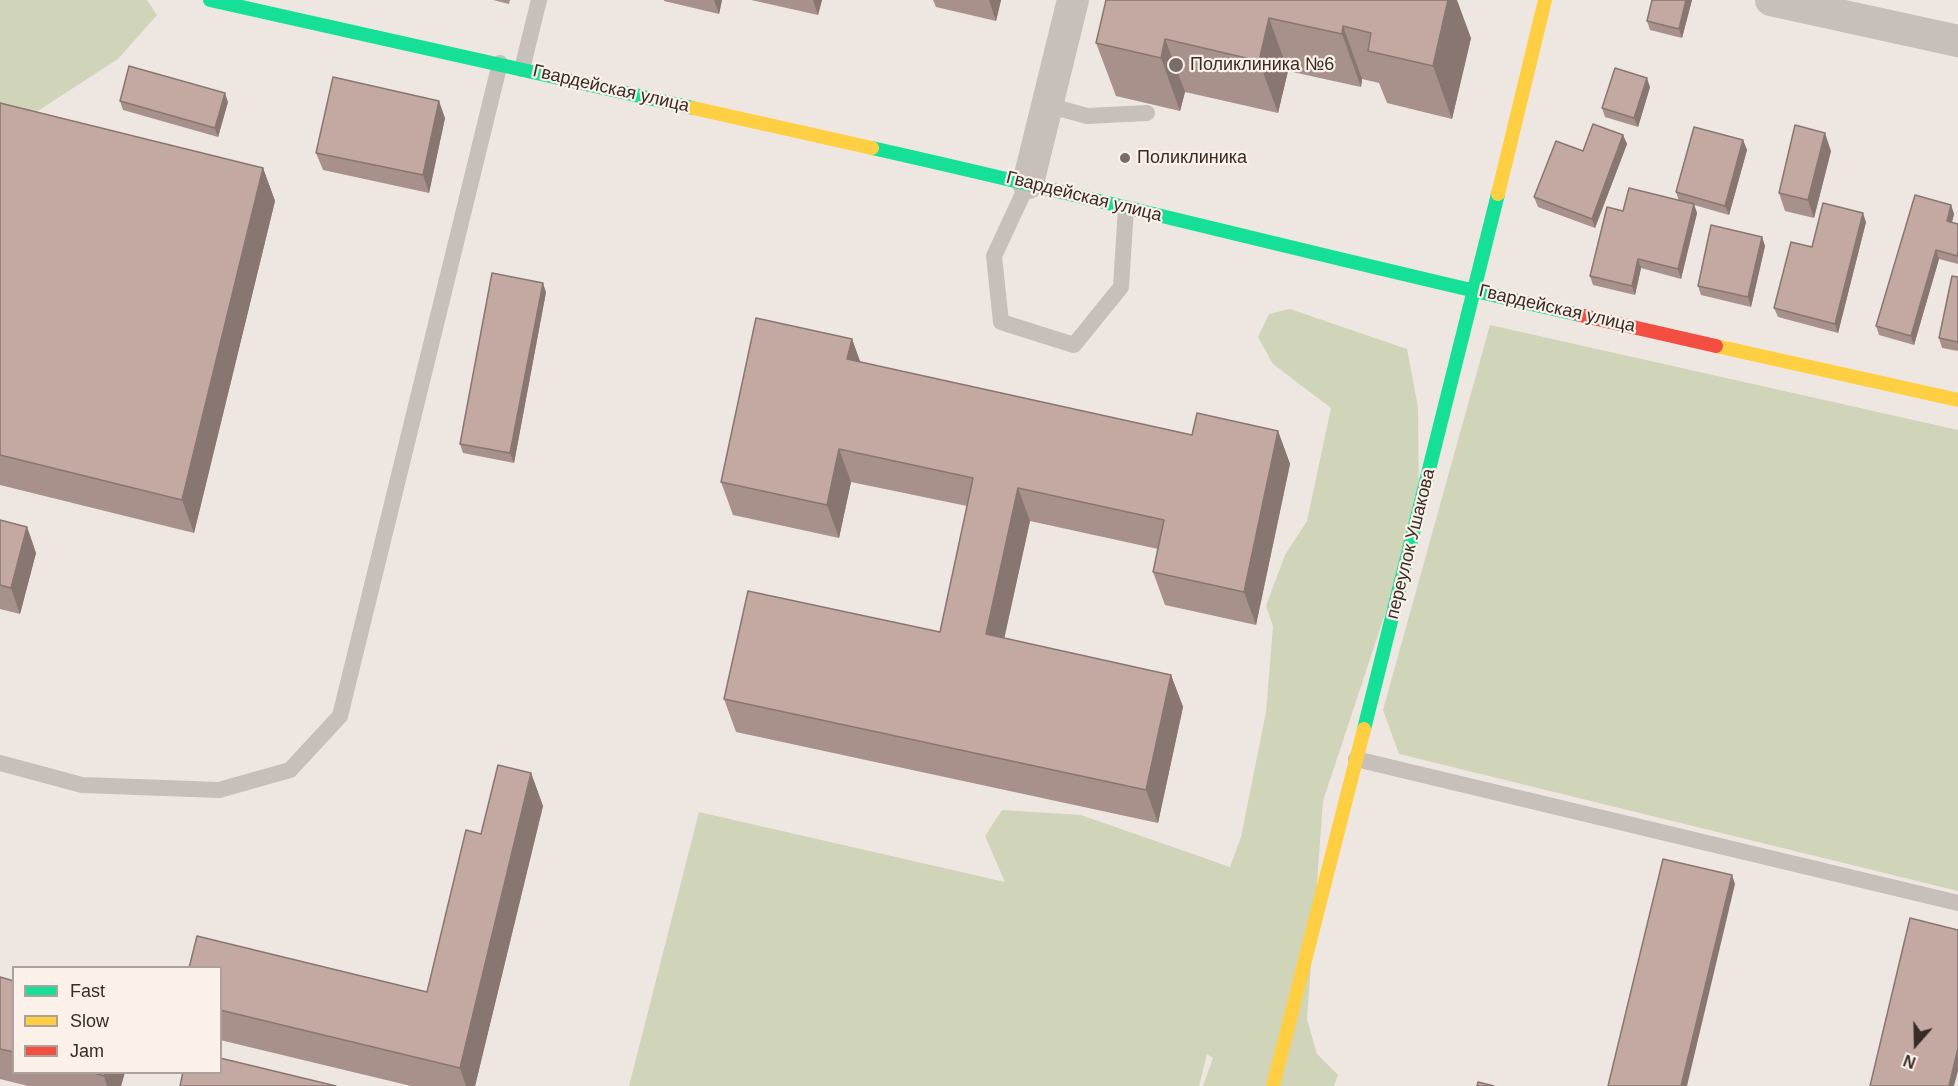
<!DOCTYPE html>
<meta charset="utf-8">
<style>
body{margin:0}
#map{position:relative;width:1958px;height:1086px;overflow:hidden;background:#eee7e1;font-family:Helvetica,sans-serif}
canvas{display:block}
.legend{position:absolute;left:12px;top:966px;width:210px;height:108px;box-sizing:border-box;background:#fbf1e8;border:2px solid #ada29b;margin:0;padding:8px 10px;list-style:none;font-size:18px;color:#392c27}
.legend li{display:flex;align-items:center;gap:12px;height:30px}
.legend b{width:30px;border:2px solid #ada29b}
.north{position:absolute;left:1886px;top:1014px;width:60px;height:60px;-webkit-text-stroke:4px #fbf1e8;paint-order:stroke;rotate:200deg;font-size:16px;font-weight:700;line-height:24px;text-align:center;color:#392c27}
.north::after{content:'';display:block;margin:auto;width:21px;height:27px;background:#392c27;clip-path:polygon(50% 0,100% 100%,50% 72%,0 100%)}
</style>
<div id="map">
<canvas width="1958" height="1086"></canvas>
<ul class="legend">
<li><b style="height:8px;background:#16e098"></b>Fast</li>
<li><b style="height:8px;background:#ffcf43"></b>Slow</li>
<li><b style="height:8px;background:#f24e42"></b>Jam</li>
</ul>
<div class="north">N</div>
</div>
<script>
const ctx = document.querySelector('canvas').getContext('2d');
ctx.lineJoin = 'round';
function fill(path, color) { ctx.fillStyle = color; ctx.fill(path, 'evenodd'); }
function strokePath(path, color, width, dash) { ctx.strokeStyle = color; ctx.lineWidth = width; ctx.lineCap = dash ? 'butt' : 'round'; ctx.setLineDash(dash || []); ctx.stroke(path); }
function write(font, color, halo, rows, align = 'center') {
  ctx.font = font + ' Helvetica,sans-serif'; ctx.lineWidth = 4.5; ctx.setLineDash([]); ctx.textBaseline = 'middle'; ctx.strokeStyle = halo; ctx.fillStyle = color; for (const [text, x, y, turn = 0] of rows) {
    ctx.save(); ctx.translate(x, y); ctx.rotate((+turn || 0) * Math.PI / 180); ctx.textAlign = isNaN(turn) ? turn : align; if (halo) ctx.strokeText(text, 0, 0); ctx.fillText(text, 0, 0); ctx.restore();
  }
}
fill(new Path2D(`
 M0,0H147L157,15L118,59L30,116L0,113Z
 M1290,309L1407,349L1418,407L1419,511L1323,801L1307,1019L1317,1054L1338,1075L1334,1086H1203L1213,1058L1207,1054L1199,1086H629L699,812L1005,882L985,836L1002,810L1081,815L1230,867L1241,837L1266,712L1273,626L1266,606L1285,555L1307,521L1331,408L1273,364L1258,337L1269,314Z
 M1490,325L1958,430V891L1399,754L1383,710Z`), '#d0d4b9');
strokePath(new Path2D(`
 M522,69L539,0
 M1047,105L1087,116L1147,113
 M1028,183L994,256L1001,322L1074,345L1121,287L1126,208
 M1356,759L1958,903
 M0,763L82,785L219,790L290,770L340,716L500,63`), '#c7bfba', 16);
strokePath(new Path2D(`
 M1771,0L1958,41
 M1028,183L1073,0`), '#c7bfba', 32);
strokePath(new Path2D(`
 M210,0L693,108
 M872,148C1109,201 1343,262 1580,315
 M1364,729L1498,194`), '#16e098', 14);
strokePath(new Path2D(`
 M693,108L872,148
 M1498,194L1545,0
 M1716,346L1958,400
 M1273,1086L1364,729`), '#ffcf43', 14);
strokePath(new Path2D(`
 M1580,315L1716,346`), '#f24e42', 14);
fill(new Path2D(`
 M493,0H510L509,4Z
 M664,0H722L719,14L664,1Z
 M751,0H822L818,15Z
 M933,0H1001L996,21L936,7Z
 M1106,0L1471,38L1452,119L1387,103L1379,83L1362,79L1361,87L1288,71L1278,113L1185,92L1180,111L1116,96L1096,43Z
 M1652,0H1692L1682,38L1650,30L1647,21Z
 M1650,87L1638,127L1605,117L1602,108Z
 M120,101L228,102L218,137L123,110Z
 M0,103L263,168L275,201L194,533L0,485Z
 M445,118L429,193L323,170L316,153Z
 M1623,135L1627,144L1595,228L1538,207L1534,197L1583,151Z
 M1743,140L1747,150L1729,215L1694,205L1697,213L1681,279L1641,268L1635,295L1593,285L1590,276L1623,211L1679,201L1676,192Z
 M1831,151L1814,218L1785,211L1779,193Z
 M1951,205L1954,214L1952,222L1958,224V264L1939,259L1914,345L1879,335L1876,326Z
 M1866,222L1838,333L1778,317L1774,308L1812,247Z
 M1762,237L1765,246L1751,307L1701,295L1698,286Z
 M1958,277V351L1942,348L1939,338Z
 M546,292L514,463L463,453L460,444Z
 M852,339L860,362L1192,435L1278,431L1290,464L1256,625L1165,605L1153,572L1158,549L1030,521L1004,638L1171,675L1183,707L1158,823L736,732L724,699L940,632L967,506L851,482L839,538L733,515L721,482Z
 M0,520L27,527L36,553L20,614L0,609Z
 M531,773L543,806L475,1086H411L220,1040V968L427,992L481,834Z
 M0,977L14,981V1072H125L121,1086H28L0,1079Z`), '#a8918a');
fill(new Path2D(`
 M714,0H722L719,14Z
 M813,0H822L818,15Z
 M989,0H1001L996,21Z
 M1448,0H1457L1471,38L1452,119L1433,66Z
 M1686,0H1692L1682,38L1679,29Z
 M1269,18L1288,71L1278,113L1259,61Z
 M1343,26L1362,79L1361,87L1342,34Z
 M1165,39L1185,92L1180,111L1161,58Z
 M1647,78L1650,87L1638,127L1634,118Z
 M225,93L228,102L218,137L215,128Z
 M439,101L445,118L429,193L423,175Z
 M1825,133L1831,151L1814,218L1808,200Z
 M1623,135L1627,144L1595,228L1592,219Z
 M1743,140L1747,150L1729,215L1725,206Z
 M263,168L275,201L194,533L182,500Z
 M1694,204L1697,213L1681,279L1678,269Z
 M1951,205L1954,214L1950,230L1947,221Z
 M1863,213L1866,222L1838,333L1835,324Z
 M1762,237L1765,246L1751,307L1748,297Z
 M1936,250L1939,259L1914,345L1911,336Z
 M1638,259L1641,268L1635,295L1632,286Z
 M543,283L546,292L514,463L510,453Z
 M852,339L864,372L847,359Z
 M1278,431L1290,464L1256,625L1244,592Z
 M839,449L851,482L839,538L827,505Z
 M1018,488L1030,521L998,667L986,634Z
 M27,527L36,553L20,614L11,588Z
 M1171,675L1183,707L1158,823L1146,790Z
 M531,773L543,806L475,1086H466L460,1068Z
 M1732,875L1735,884L1687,1086H1681Z
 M1958,1048V1071L1954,1086H1949Z
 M105,1072H125L121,1086H107L104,1076Z`), '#887671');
const building = new Path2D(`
 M1106,0H1448L1433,66L1368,51L1371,33L1343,26L1342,34L1269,18L1259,61L1165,39L1161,58L1096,43Z
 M1652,0H1686L1679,29L1647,21Z
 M129,66L225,93L215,128L120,101Z
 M1615,68L1647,78L1634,118L1602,108Z
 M333,77L439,101L423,175L316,153Z
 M0,103L263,168L182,500L0,455Z
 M1593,124L1623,135L1592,219L1534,197L1556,141L1583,151Z
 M1795,125L1825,133L1808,200L1779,193Z
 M1694,127L1743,140L1725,206L1676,192Z
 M1629,188L1694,204L1678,269L1638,259L1632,286L1590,276L1607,207L1623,211Z
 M1915,195L1951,205L1947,221L1958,224V252L1957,256L1936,250L1911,336L1876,326Z
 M1823,203L1863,213L1835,324L1774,308L1791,242L1812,247Z
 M1711,225L1762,237L1748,297L1698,286Z
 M492,273L543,283L510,453L460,444Z
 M1952,276L1958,277V342L1939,338Z
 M756,318L852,339L847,359L1192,435L1197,413L1278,431L1244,592L1153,572L1164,520L1018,488L986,634L1171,675L1146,790L724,699L748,591L940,632L973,478L839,449L827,505L721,482Z
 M0,520L27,527L11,588L0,585Z
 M498,765L531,773L460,1068L220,1010V968H189L197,936L427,992L466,830L481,834Z
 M1663,859L1732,875L1681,1086H1608Z
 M1910,918L1958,930V1048L1949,1086H1870Z
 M0,977L14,981V1052L0,1049Z
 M220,1058L336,1086H180L183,1072H220Z
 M91,1072H105L104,1076Z
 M1478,1082L1494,1086H1477Z`);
fill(building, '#c3a9a1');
strokePath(building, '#887671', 1.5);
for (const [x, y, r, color] of [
 [1176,65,8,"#786d68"],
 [1125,158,6,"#786d68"]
]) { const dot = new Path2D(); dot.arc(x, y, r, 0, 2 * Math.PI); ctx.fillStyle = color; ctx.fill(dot); strokePath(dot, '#fbf1e8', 2); }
write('18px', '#392c27', '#fbf1e8', [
 ["Поликлиника №6",1190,65],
 ["Поликлиника",1137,158]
], 'left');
write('18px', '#392c27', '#fbf1e8', [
 ["Гвардейская улица",611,89,13],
 ["Гвардейская улица",1084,197,14],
 ["Гвардейская улица",1557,309,13],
 ["переулок Ушакова",1411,544,-76]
]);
</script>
